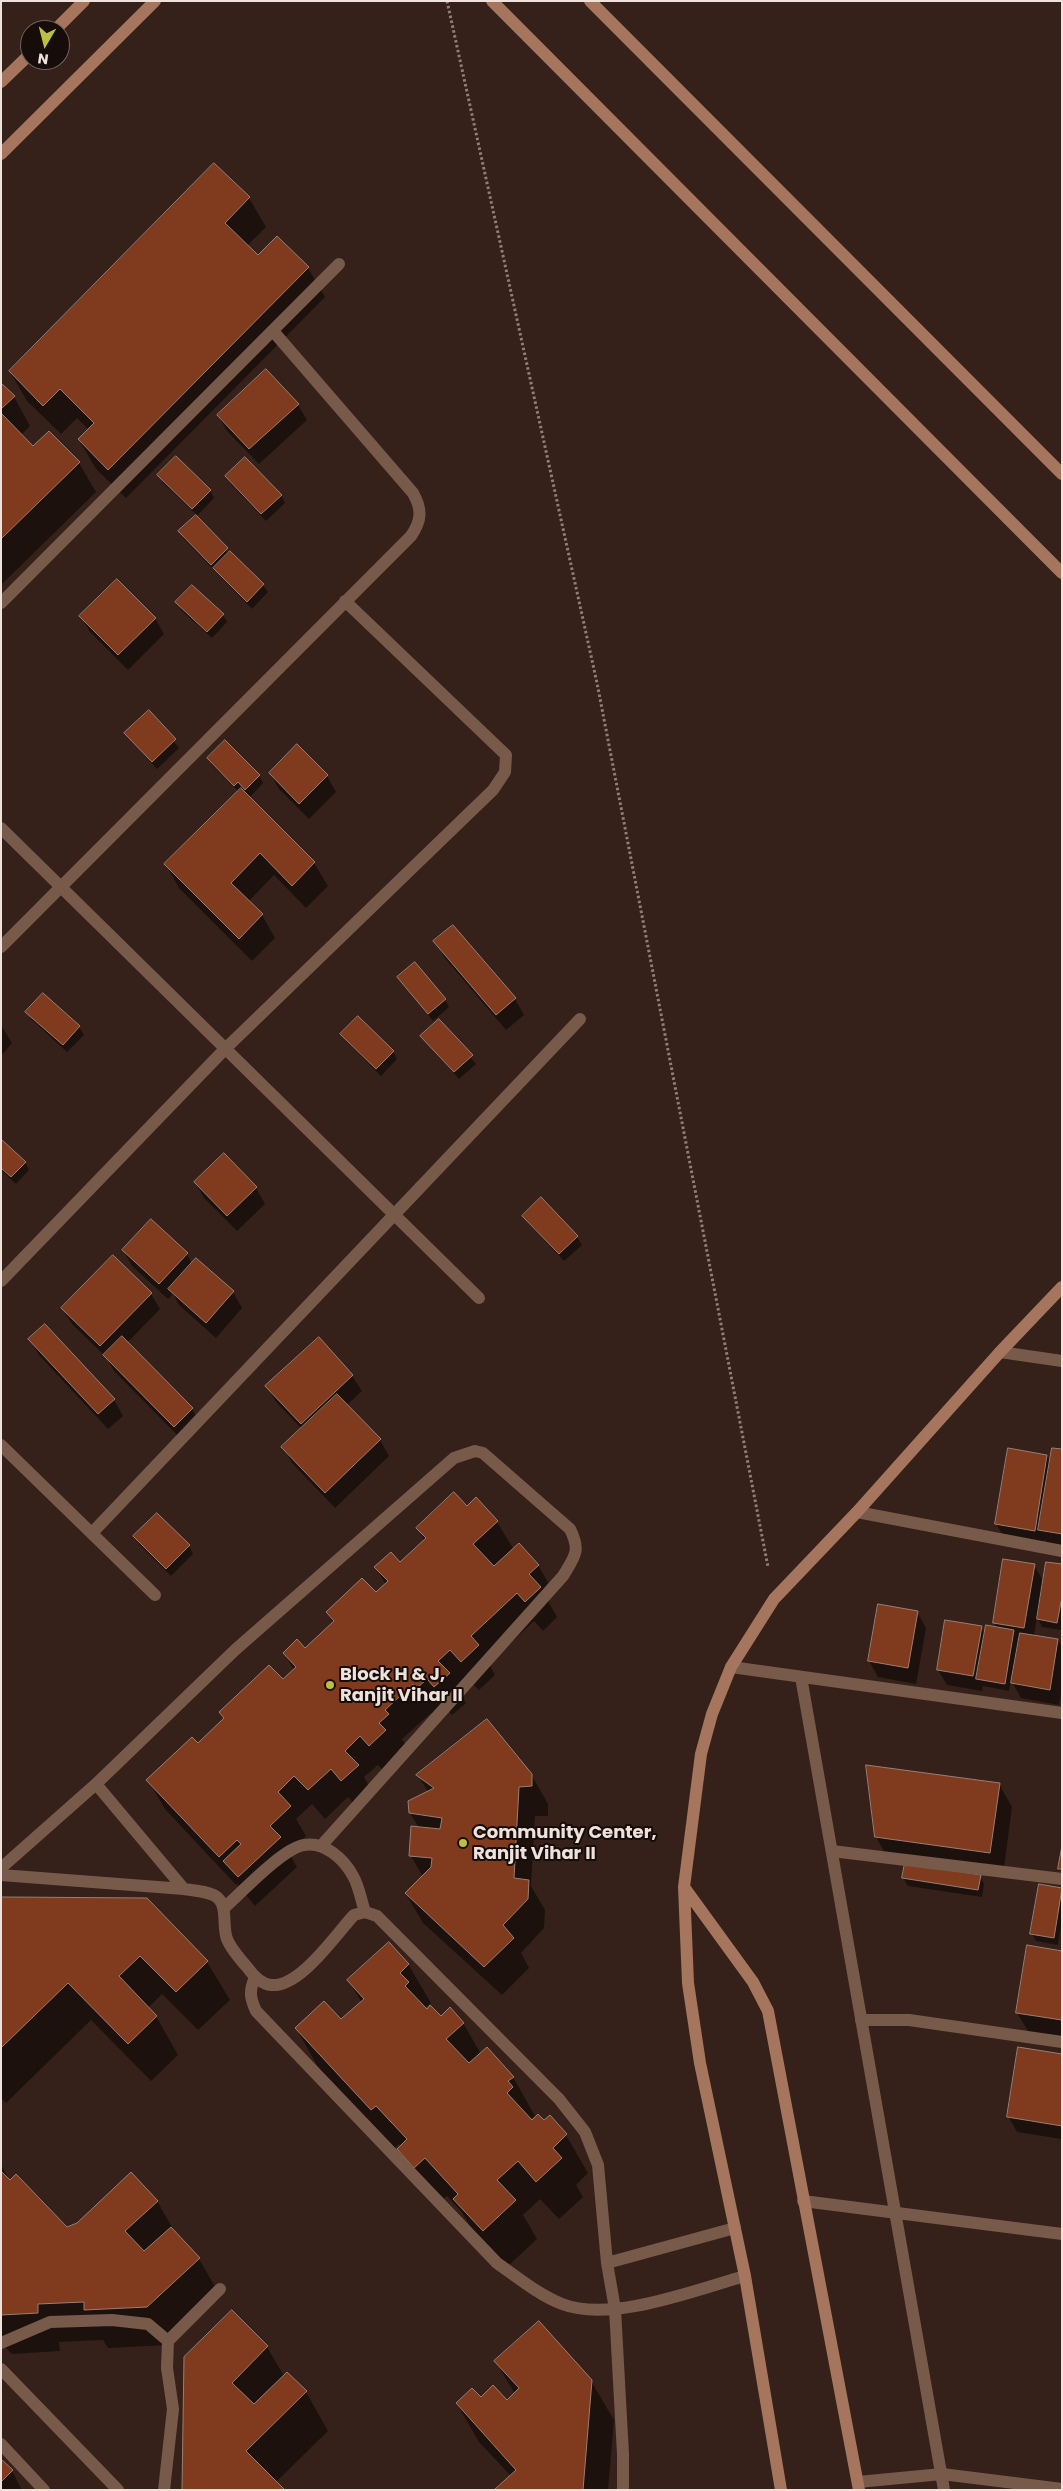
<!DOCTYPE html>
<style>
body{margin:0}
#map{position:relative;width:1063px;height:2491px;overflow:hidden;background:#352119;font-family:Poppins,sans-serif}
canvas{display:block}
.frame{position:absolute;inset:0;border:2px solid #efe1dc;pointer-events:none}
.north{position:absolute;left:20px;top:20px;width:50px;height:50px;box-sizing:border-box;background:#160d0a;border:1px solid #6d625e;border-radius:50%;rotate:188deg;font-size:14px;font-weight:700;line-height:20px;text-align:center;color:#efe1dc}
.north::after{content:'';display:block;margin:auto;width:18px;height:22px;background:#bebf42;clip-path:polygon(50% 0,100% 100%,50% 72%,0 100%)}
</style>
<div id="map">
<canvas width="1063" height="2491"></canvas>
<div class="frame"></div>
<div class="north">N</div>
</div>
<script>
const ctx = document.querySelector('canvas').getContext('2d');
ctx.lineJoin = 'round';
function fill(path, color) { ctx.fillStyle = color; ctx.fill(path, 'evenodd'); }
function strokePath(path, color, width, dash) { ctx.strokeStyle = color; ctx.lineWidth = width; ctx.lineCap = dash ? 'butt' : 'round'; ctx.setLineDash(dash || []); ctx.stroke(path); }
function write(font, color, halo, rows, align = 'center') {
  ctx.font = font + ' Poppins,sans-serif'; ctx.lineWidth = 4; ctx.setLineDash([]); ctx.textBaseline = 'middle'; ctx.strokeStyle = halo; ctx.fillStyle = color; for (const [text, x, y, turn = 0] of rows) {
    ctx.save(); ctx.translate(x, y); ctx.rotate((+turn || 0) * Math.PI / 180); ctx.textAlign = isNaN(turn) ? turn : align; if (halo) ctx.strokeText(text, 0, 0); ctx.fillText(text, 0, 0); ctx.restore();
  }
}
fill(new Path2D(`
 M214,165L249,198L266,227L247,246L258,257L308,268L325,297L126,498L96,469L79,440L89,430L77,418L61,434L27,401L10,372Z
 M1,385L14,397L30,426L21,435L33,448L79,463L96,492L1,585Z
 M298,405L307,420L259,464L227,431L218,415Z
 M159,475L210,490L214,498L196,517L229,554L263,585L268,592L252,609L184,539L180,532L197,515L163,483Z
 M226,477L281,495L285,503L266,521L231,484Z
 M177,602L223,615L227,622L212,638L181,610Z
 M81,616L155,618L164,634L128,670L90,632Z
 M149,712L179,748L157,769L126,733Z
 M208,759L259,775L263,783L249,798L314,863L328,886L306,908L274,875L248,902L262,915L275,938L252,961L179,888L166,865L239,792L213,766Z
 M270,773L327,776L336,792L309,819L279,789Z
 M453,926L515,999L524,1015L506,1030L444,957L435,941Z
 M399,977L445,1000L449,1007L433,1021Z
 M43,994L79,1027L84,1035L67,1052L31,1019L27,1012Z
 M439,1021L476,1064L459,1079L422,1036Z
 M1,1025L12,1043L1,1056Z
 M342,1034L393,1051L397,1059L381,1076L346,1041Z
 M1,1140L25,1162L29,1170L16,1184L1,1170Z
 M195,1182L256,1188L265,1204L237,1231L204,1198Z
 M541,1199L577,1237L582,1245L564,1261L528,1223L523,1216Z
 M123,1250L187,1254L192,1264L196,1260L233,1292L242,1308L216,1338L179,1305L173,1294L168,1299L132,1266Z
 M151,1294L160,1309L127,1343L192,1409L201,1425L184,1442L114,1371L107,1358L72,1324L62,1308Z
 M318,1339L352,1376L362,1391L347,1405L380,1440L389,1456L335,1508L292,1463L283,1447L302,1429L276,1402L267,1386Z
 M30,1340L114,1400L123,1416L108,1429L39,1355Z
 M1062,1451V1548L1048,1546L1044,1539L1043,1546L1006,1540L996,1524L1047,1456L1051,1463Z
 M475,1499L497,1522L514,1550L538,1565L555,1594L548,1601L557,1617L543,1631L534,1621L489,1664L495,1675L479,1690L468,1679L457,1688L466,1703L452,1715L445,1707L435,1716L431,1713L402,1739L405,1744L397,1752L402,1760L386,1774L378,1765L364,1777L374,1795L359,1809L348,1797L325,1819L312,1804L296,1819L306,1836L289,1853L297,1867L255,1906L237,1884L236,1885L165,1809L148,1780L198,1744L224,1719L220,1712L283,1681L294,1670L284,1653L305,1650L333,1623L327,1613L376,1594L386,1585L376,1568L400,1564L425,1541L418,1528L466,1507Z
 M135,1536L189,1546L193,1554L171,1576L139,1544Z
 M1034,1565L1044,1582L1062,1566L1061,1630L1042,1627L1037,1617L1034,1636L1058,1640L1062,1647V1687L1059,1705L1021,1698L1011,1680L1009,1691L983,1686L982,1691L947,1685L938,1670L981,1627L985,1634L997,1628L994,1622Z
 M917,1612L926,1628L916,1684L878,1677L869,1661Z
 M531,1774L548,1804V1816H535L531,1886L545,1910L544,1928L521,1953L529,1968L502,1995L423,1923L406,1894L423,1877L411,1856L419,1828L410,1813L428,1792L418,1775Z
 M999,1784L1012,1807L1003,1876L929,1866L980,1876L984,1884L982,1897L908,1886L903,1878L906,1862L889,1860L876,1837Z
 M1061,1889L1062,1919L1058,1945L1036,1941L1032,1934Z
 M1,1898L147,1900L207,1962L230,2000L198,2030L162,1994L148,2008L156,2016L178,2055L151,2081L91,2020L6,2103L1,2098Z
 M1062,1952V2041L1031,2036L1017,2013Z
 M408,1964L431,2003L424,2009L441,2018L463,2023L481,2054L513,2077L535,2116L530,2119L544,2122L550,2117L566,2135L588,2173L576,2185L583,2197L559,2219L540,2199L523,2215L537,2239L505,2269L477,2238L461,2211L447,2196L436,2206L420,2188L398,2150L402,2147L399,2144L394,2148L318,2067L296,2028L341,2021L362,2003L349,1981Z
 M1062,2055V2139L1017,2132L1008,2116Z
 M1,2165L10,2181L67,2229L157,2201L176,2234L199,2259L221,2297L169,2345L108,2348L103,2340L59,2342L60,2351L12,2354L1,2343Z
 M232,2312L267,2347L284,2376L287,2373L306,2392L328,2431L276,2482L183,2490Z
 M496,2362L591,2381L614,2420L608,2490H496L511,2476L479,2442L457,2404L480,2399L507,2402L515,2394Z
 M1,2461L12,2471L22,2490H1Z`), '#0007');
const building = new Path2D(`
 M214,163L250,197L225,223L258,255L277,236L309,267L108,470L78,439L94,423L60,389L43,406L9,371Z
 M266,369L299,404L249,449L217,415Z
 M1,383L15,396L1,409Z
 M1,413L33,446L49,431L80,462L1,539Z
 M176,456L211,490L192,509L157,475Z
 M245,457L282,495L261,514L225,476Z
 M196,515L228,548L211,565L178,531Z
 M230,551L264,584L247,602L213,568Z
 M117,579L156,618L118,655L79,616Z
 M192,585L224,614L207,632L175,602Z
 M149,710L176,739L152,762L124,733Z
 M225,740L260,775L245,790L238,782L234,786L207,758Z
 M297,744L328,775L299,804L269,773Z
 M241,788L315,862L292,886L260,853L231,883L263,914L239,939L164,864Z
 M453,925L516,998L496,1015L433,941Z
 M415,962L446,999L428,1014L397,977Z
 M43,993L80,1026L63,1045L25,1012Z
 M358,1016L394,1051L376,1069L340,1034Z
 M439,1019L473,1055L454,1072L420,1036Z
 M1,1139L26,1162L11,1177L1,1168Z
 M224,1153L257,1187L227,1216L194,1182Z
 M541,1197L578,1236L559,1254L522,1216Z
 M151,1219L188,1253L159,1284L122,1250Z
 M113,1255L152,1293L100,1346L61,1308Z
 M196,1258L234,1291L206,1323L168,1289Z
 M45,1324L115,1399L98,1414L28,1339Z
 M122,1336L193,1408L174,1427L103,1355Z
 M319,1337L353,1375L301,1424L265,1386Z
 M337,1394L381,1439L325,1493L281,1447Z
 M1008,1448L1047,1455L1035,1531L995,1524Z
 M1052,1448L1062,1449V1534L1038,1530Z
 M454,1492L467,1506L476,1497L498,1521L473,1544L494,1566L519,1543L539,1565L529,1574L541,1587L525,1602L517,1593L471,1636L479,1645L461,1662L450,1650L438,1661L450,1673L434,1687L427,1679L417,1688L413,1684L385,1710L389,1714L379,1723L386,1730L369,1746L360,1736L345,1751L359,1765L341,1781L331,1769L308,1790L294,1776L278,1792L291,1806L270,1826L281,1837L238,1877L223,1861L241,1844L237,1840L219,1857L146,1780L192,1737L198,1743L224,1718L219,1712L269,1665L283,1679L296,1667L283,1653L297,1639L305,1648L334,1621L326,1612L362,1578L376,1592L388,1581L374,1567L391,1552L400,1562L426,1538L416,1528Z
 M157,1513L190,1545L166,1569L133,1536Z
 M1003,1559L1035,1564L1024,1628L993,1623Z
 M1046,1562L1062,1564V1597L1057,1623L1037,1619Z
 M878,1604L918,1611L908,1668L868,1661Z
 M945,1620L982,1626L973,1676L937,1670Z
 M986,1625L1014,1630L1005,1684L976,1679Z
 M1020,1633L1058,1639L1050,1690L1011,1683Z
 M487,1719L532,1774V1786L519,1787L514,1878L529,1880L528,1899L503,1925L514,1938L484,1967L405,1893L431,1867L432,1858L409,1856L411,1826L440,1829L442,1818L409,1813L408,1801L434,1788L416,1775Z
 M866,1765L1000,1783L990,1853L875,1837Z
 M1062,1846V1869H1058Z
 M905,1863L981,1875L978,1890L902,1878Z
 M1039,1884L1062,1888L1054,1938L1030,1934Z
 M1,1897L147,1898L208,1961L176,1992L140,1956L119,1976L157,2016L128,2044L68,1983L1,2048Z
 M389,1942L409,1964L400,1973L409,1982L405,1986L427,2009L430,2005L441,2016L450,2007L464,2023L446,2039L469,2063L487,2047L514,2077L508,2081L513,2087L507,2093L532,2120L538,2114L544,2120L550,2115L567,2134L553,2148L562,2158L536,2182L518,2161L497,2180L516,2200L483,2231L453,2199L458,2194L425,2158L414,2168L397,2149L407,2139L376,2106L371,2110L295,2028L324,2001L341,2019L364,1999L347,1980Z
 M1027,1945L1062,1951V2020L1016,2013Z
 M1018,2047L1062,2054V2126L1007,2117Z
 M1,2171L10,2180L16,2174L67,2227L77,2223L131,2172L158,2201L125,2231L144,2251L171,2227L200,2258L147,2307L84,2310V2302L38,2304V2313L1,2315Z
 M232,2310L268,2346L232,2383L254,2404L287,2372L307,2391L246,2451L285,2490H182L184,2357Z
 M539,2321L592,2380L583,2490H494L516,2470L456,2403L472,2388L481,2397L493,2385L507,2400L519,2388L494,2361Z
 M1,2459L13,2470L1,2482Z`);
fill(building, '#803a1e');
strokePath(building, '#987f75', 1);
strokePath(new Path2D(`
 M447,1L597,683L768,1567`), '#907f79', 3, [2.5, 2.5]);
strokePath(new Path2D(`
 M801,1677L944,2490
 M96,1784L184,1889
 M1,1868L96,1784L235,1650L454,1458L475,1451L483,1453L570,1529C581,1551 575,1556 563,1576L321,1846
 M1,1875L184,1889C194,1891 210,1891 218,1898C228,1908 222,1926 227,1939C231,1949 239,1958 247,1967C252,1974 260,1984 271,1985C300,1988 336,1934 354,1915L365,1912L377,1916L559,2099L585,2132L598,2165L607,2263L615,2309L623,2454V2490
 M224,1908C241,1893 283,1848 304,1845C324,1841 344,1859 353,1876C359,1886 361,1900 365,1912
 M255,1977C249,1991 250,1998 256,2011L497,2263C517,2277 539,2295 562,2304C611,2323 695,2290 745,2276
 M607,2263L735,2228
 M1,2343L50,2322L112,2320L148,2324L168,2341
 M1,2369L118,2490
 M1,2444L44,2490
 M164,2490L173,2409L167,2368L168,2341L220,2289`), '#785a4a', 12);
strokePath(new Path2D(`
 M1,603L339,264
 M1,828L479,1298
 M1,947L411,536C422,520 422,509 413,493L273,331
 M1,1281L225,1049L493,790L505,772L506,755L345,601
 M1000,1352L1062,1361
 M1,1445L155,1595
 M857,1512L1062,1551
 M92,1533L580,1019
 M731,1667L1062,1713
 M832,1851L1062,1879
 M861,2020H909L1062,2042
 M803,2201L1062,2234
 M858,2482L942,2474L1062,2489`), '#785a4a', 12);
strokePath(new Path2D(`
 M492,1L1062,573
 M590,1L1062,474
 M55,30L84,1
 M1,82L30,54
 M1,154L155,1
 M684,1887L753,1982L768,2011L859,2490
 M781,2490L745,2276L700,2063L688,1983L684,1887L701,1754L712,1714L731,1667L774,1599L857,1512L1000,1352L1062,1287`), '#a6755d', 12);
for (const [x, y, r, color] of [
 [330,1685,5,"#bebf42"],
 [463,1843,5,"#bebf42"]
]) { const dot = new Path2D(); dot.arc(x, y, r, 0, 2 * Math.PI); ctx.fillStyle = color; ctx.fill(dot); strokePath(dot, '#160d0a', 2); }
write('bold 18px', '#efe1dc', '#160d0a', [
 ["Block H & J,",340,1675],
 ["Ranjit Vihar II",340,1696],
 ["Community Center,",473,1833],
 ["Ranjit Vihar II",473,1854]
], 'left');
</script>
